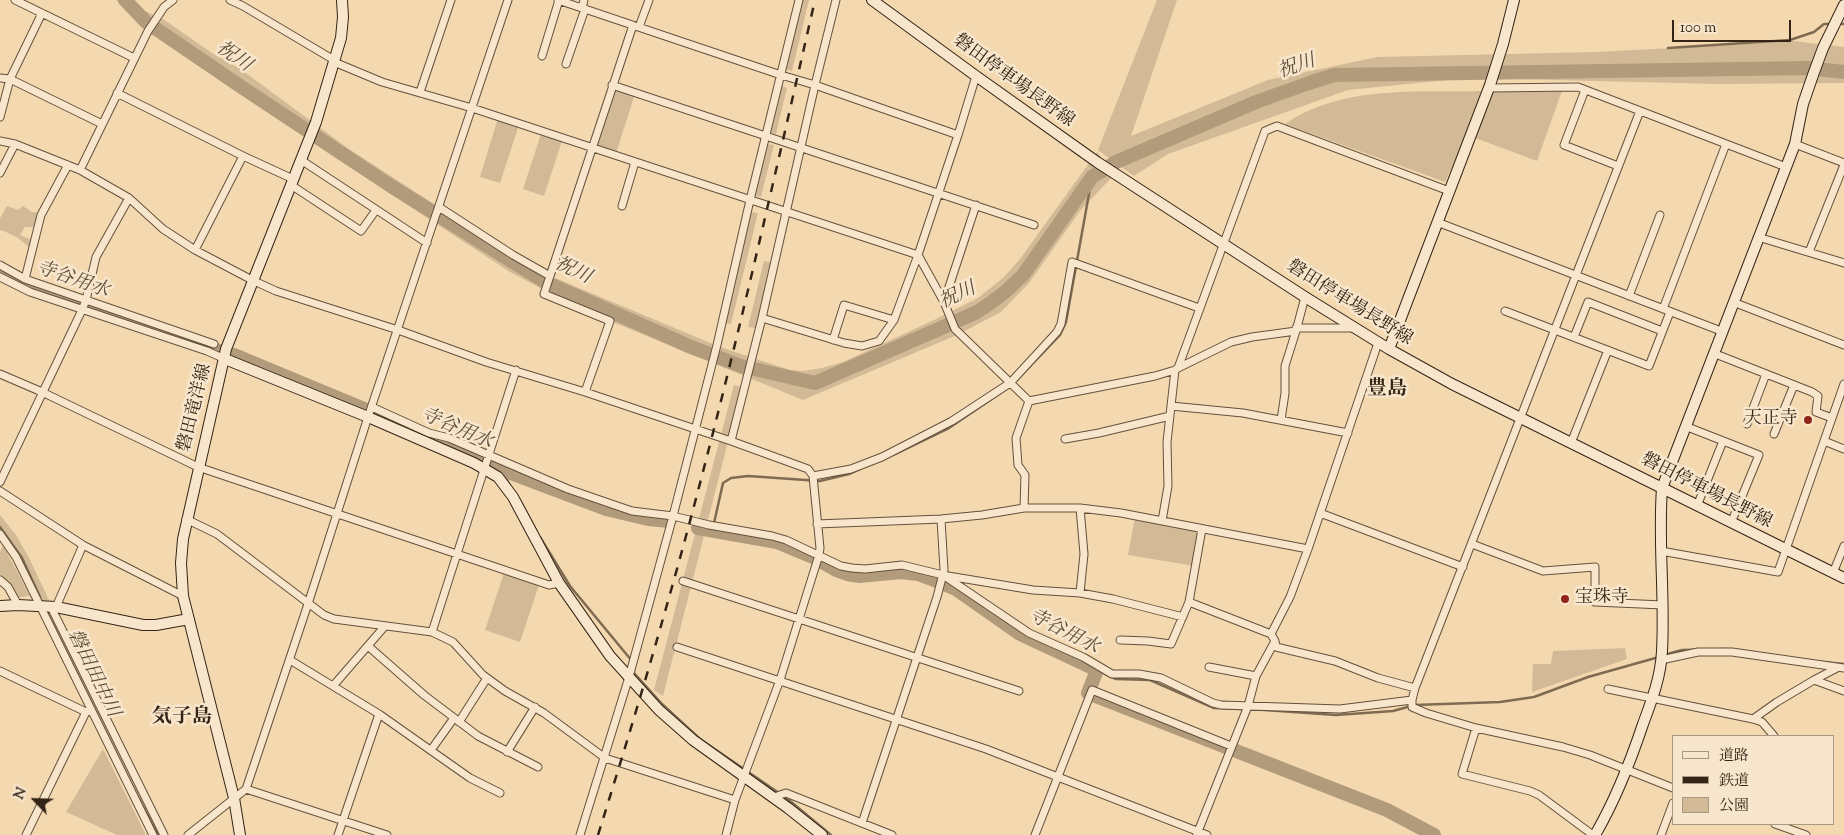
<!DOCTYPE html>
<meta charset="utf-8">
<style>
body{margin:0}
#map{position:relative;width:1844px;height:835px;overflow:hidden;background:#f4d9b0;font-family:"Sorts Mill Goudy","Noto Serif JP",serif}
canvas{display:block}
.legend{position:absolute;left:1672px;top:735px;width:162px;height:90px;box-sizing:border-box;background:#f8e6cc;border:1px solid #a99883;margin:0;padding:6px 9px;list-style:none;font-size:15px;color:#332415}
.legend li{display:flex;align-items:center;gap:10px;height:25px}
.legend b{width:25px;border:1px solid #a99883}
.north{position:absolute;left:10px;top:775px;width:50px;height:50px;-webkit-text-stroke:4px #f8e6cc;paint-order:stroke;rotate:294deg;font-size:14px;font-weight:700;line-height:20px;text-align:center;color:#332415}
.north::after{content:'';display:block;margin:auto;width:18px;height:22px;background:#332415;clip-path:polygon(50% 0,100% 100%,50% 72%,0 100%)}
.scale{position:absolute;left:1672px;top:20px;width:119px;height:22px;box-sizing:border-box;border:2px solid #332415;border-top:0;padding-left:6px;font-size:15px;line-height:18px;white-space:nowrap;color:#332415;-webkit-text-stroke:4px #f8e6cc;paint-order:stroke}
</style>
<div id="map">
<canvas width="1844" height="835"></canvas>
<ul class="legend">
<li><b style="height:6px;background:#f8e6cc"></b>道路</li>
<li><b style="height:6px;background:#332415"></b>鉄道</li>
<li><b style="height:14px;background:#d3ba96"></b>公園</li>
</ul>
<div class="north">N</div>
<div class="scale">100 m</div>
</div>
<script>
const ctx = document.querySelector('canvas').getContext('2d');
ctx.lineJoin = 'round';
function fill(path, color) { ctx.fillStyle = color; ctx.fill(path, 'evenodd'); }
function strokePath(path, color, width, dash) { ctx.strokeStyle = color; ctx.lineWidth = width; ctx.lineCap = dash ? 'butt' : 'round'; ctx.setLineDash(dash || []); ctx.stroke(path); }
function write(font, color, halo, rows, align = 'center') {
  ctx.font = font + ' "Sorts Mill Goudy","Noto Serif JP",serif'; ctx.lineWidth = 5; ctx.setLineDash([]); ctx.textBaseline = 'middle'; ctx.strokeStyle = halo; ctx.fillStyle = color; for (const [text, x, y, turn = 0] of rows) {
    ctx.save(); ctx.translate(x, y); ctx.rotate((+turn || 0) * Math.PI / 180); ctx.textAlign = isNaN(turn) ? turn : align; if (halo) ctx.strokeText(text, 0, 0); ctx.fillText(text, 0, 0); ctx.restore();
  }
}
fill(new Path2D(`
 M116,0H133L145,11L163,19L212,53L239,68L349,149L491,241L548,275L720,347L790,370L803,371L822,368L843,362L934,320L978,298L1004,277L1020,259L1097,152L1113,176L1080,211L1029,283L1001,312L957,335L803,400L576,307L510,272L331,155L159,39Z
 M802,0H809L792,71L785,69Z
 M1157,0H1177L1131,136L1268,80L1377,57L1597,52L1765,43L1785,40L1844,47V83L1719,84L1468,78L1348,90L1168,154L1134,176L1098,150Z
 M782,86L787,88L776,134L770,133Z
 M615,88L635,94L616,153L596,146Z
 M1563,88L1537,161L1470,136L1483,102L1445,182L1285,124C1344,84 1419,93 1486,91C1512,91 1538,89 1563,88Z
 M498,118L519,125L500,183L480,177Z
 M542,131L563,138L544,196L523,189Z
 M767,144L774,145L761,197L754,195Z
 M7,206L18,210L23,206L32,212L38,213L36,223L33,227H25L20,235L34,241L30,248L18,238L2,230L0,231V218Z
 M750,212L758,213L731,324L722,323Z
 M764,261L770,262L756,328L748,327Z
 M734,385L742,387L663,696L654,690Z
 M0,515L16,535L29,558L161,835H152L16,557L0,535Z
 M1135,517L1202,529L1195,566L1128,555Z
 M3,545L30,596L14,598L0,581V552Z
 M505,570L540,582L520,642L485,630Z
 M1625,648L1627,659L1532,692L1533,664H1551L1553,651Z
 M103,749L146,835H117L66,812Z`), '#d3ba96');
strokePath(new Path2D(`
 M1841,24H1844
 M1668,48L1790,40L1814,32L1824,24H1829
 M1015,382L1060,335L1066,322L1092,177
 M895,454L949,428L1011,386
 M500,469L511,487
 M521,502L537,532
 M0,527L22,558L40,597
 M712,532L723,483L731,478L748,476L820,481L849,474L860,469
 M540,537L570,586L632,661
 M1664,655L1682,650L1728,649
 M1823,662L1844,664
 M1097,670L1116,679L1150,680L1214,708L1242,709
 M634,671V673L662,704L700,739L779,793
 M1250,709L1336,715L1393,711L1415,705L1500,702L1534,697L1588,677L1659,657
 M784,796L831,835
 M139,799L158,835`), '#7f6b52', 2.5);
strokePath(new Path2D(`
 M125,0L146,22L243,88L391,186L547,283L691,347L741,366L815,383L939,329L977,312L989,304L1005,292L1023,275L1092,177L1116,162L1256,102L1309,83L1334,75L1808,68L1844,72
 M0,271L24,285L219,351
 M234,355L376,414L500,469L606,509L648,519L669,521
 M698,528L777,542L813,557L836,570L847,574L859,576L901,572L918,574L934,580L956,589L1020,634L1097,670L1088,693L1387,810L1434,835`), '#b29b7b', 14);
const street = new Path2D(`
 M15,0L134,58
 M230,0L243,6L334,60
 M558,0L781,75L815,85L836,0
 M582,8L584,0
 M639,27L649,0
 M542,56L559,0
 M334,62L382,82L472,108L918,255L944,302L955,329L1029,401
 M566,64L585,9
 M0,78L10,79L102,124
 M612,85L1034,225
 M1489,88L1578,87L1786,167
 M1585,90L1564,145L1618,166
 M420,92L451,0
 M117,93L243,156L293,179
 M1640,111L1415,688L1412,700V707L1426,713L1476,728L1563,747L1590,755L1673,788
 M0,117L10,79L42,13
 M0,141L15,144L80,170L129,198L163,229L195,250L252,280L276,291L398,330L486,362L585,392L731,441L808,469L813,476L820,548L819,555L780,680L735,800L726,835
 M1795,144L1844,163
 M301,160L427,243
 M80,170L148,31L164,7L173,0
 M0,173L15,144
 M291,185L361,231L376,210
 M622,206L635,162
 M439,207L513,255L550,276
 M1437,222L1721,331
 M1758,237L1844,263
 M195,250L243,156
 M1809,252L1844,165
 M0,265L25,279L214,344
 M0,277L30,292L207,351L225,359
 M25,279L41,215L68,165
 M1629,296L1660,215
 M944,302L976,205
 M1733,302L1844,345
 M1663,309L1726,144
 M1505,311L1649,366L1670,312
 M762,318L844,343L862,346L879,341L894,320L918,255L958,135L976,76
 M1296,328H1353
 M1574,337L1588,302L1662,331
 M833,340L844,305L894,320
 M1713,353L1812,392L1818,396L1816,412L1832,418
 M1178,368L1231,342L1252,337L1296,331L1305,297
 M0,374L42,392L198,467L549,585L559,583
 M585,392L610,321L544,294L633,25
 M1171,406L1243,413L1348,433
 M372,407L429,433L449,438L568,489L632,511L673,516L709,525L772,536L786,540L841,566L852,568L865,569L902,565L943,575L1029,633L1083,657L1112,674H1139L1161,678L1213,703L1221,705L1340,709L1412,700
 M1281,420L1285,393V366L1296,331
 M1747,424L1766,374
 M1685,426L1759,455L1731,523
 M1774,434L1794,385
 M1065,439L1099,433L1170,416
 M731,441L762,318L815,85L958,135
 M1824,441L1844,449
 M1571,443L1608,350
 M813,476L851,469L882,457L952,421L1010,383L1057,332L1061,324L1072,262L1199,308
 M0,482L82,310L86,300L96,257L129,198
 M0,491L83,545L183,596
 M1697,506L1723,441
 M1024,508L1025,475L1018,465L1016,438L1029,401L1155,376L1175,370
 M1080,508L1084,554L1080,593
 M1320,513L1463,567
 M186,519L217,534L324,615L334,619L432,632L453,642L483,675L505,691L544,713L605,758L735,800
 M1162,521L1168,486L1167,442L1175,370L1178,368L1265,131L1277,126L1449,191
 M817,524L941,519L982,515L1024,508H1080L1121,513L1308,549
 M0,534L16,557L153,835
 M1472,544L1543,571L1595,567V602L1663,605
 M1661,551L1778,572L1844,384
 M1833,573L1844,546
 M948,576L1033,590L1080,593L1113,599L1183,617
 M0,580L8,587L18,605
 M683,581L1019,691
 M1189,602L1271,634
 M51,607L164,835
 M56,607L83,545
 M432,632L516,370
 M1120,640L1148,641L1171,644L1189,602L1202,529
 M1275,641L1276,647L1335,661L1378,678L1415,688
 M368,646L424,695L478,736L538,767
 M677,647L986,749L1207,835
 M290,660L379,714L470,778L500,793
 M1661,660L1698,652H1732L1844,668
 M1209,667L1256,676
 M0,671L86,712
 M1814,680L1837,668
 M333,686L385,626
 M1608,689L1753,719L1762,722L1774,736
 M1753,719L1777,702L1814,680L1844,691
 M459,722L487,678
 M1476,728L1462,774L1530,791L1539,795L1593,835
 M431,750L454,718
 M507,752L535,707
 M246,789L308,604L368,417L508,0
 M774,797L786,793L892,835
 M862,823L937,597L944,570L941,519
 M1775,824L1806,835
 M1197,834L1248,706L1256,676L1275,641L1271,634L1290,597L1308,549L1378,343
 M26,835L86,712L91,711
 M188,835L246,789L387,835
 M338,835L379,714
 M580,835L629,677L673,516L717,345L750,200L799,0
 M1035,835L1092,690L1231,746
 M1661,835L1673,803`);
const secondary = new Path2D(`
 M872,0L976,76L1097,162L1305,297L1389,349L1452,384L1844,578
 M1389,349L1490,85L1503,44L1514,0
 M225,359L368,417L474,463L498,477L513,497L559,583L610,656L629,677L659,710L693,740L788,808L822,835
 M0,606L18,605L56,607L143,625H156L189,619
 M240,835L234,798L183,596L181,563L183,539L226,349L316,122L341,38L343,17L342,0
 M1595,835C1616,799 1630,763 1643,724C1652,700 1661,676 1662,651C1665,596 1658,542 1662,488L1795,144L1803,104L1813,75L1823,48L1844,5`);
strokePath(street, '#63513c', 9);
strokePath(secondary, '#332415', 12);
strokePath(street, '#f8e6cc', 7);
strokePath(secondary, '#f8e6cc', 10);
strokePath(new Path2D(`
 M598,835C629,736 659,636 686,536C734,358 774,179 815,0`), '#332415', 2.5, [9, 9]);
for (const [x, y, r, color] of [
 [1808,420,5,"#8f2418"],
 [1565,599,5,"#8f2418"]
]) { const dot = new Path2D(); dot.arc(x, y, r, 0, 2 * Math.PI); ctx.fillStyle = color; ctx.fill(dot); strokePath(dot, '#f8e6cc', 2); }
write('18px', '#332415', '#f8e6cc', [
 ["磐田停車場長野線",1013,82,36],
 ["磐田停車場長野線",1349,304,32],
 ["磐田竜洋線",196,408,-76],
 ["磐田停車場長野線",1706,492,27]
]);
write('18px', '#332415', '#f8e6cc', [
 ["天正寺",1798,420],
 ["宝珠寺",1575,599,"left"]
], 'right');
write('italic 19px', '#5f4e39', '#f8e6cc', [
 ["祝川",233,58,35],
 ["祝川",1297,68,-19],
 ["祝川",572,272,25],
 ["寺谷用水",72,281,19],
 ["祝川",958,297,-25],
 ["寺谷用水",456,430,23],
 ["寺谷用水",1063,633,27],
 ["磐田田中川",92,674,64]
]);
write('bold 20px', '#332415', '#f8e6cc', [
 ["豊島",1387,391],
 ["気子島",182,719]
]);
</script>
